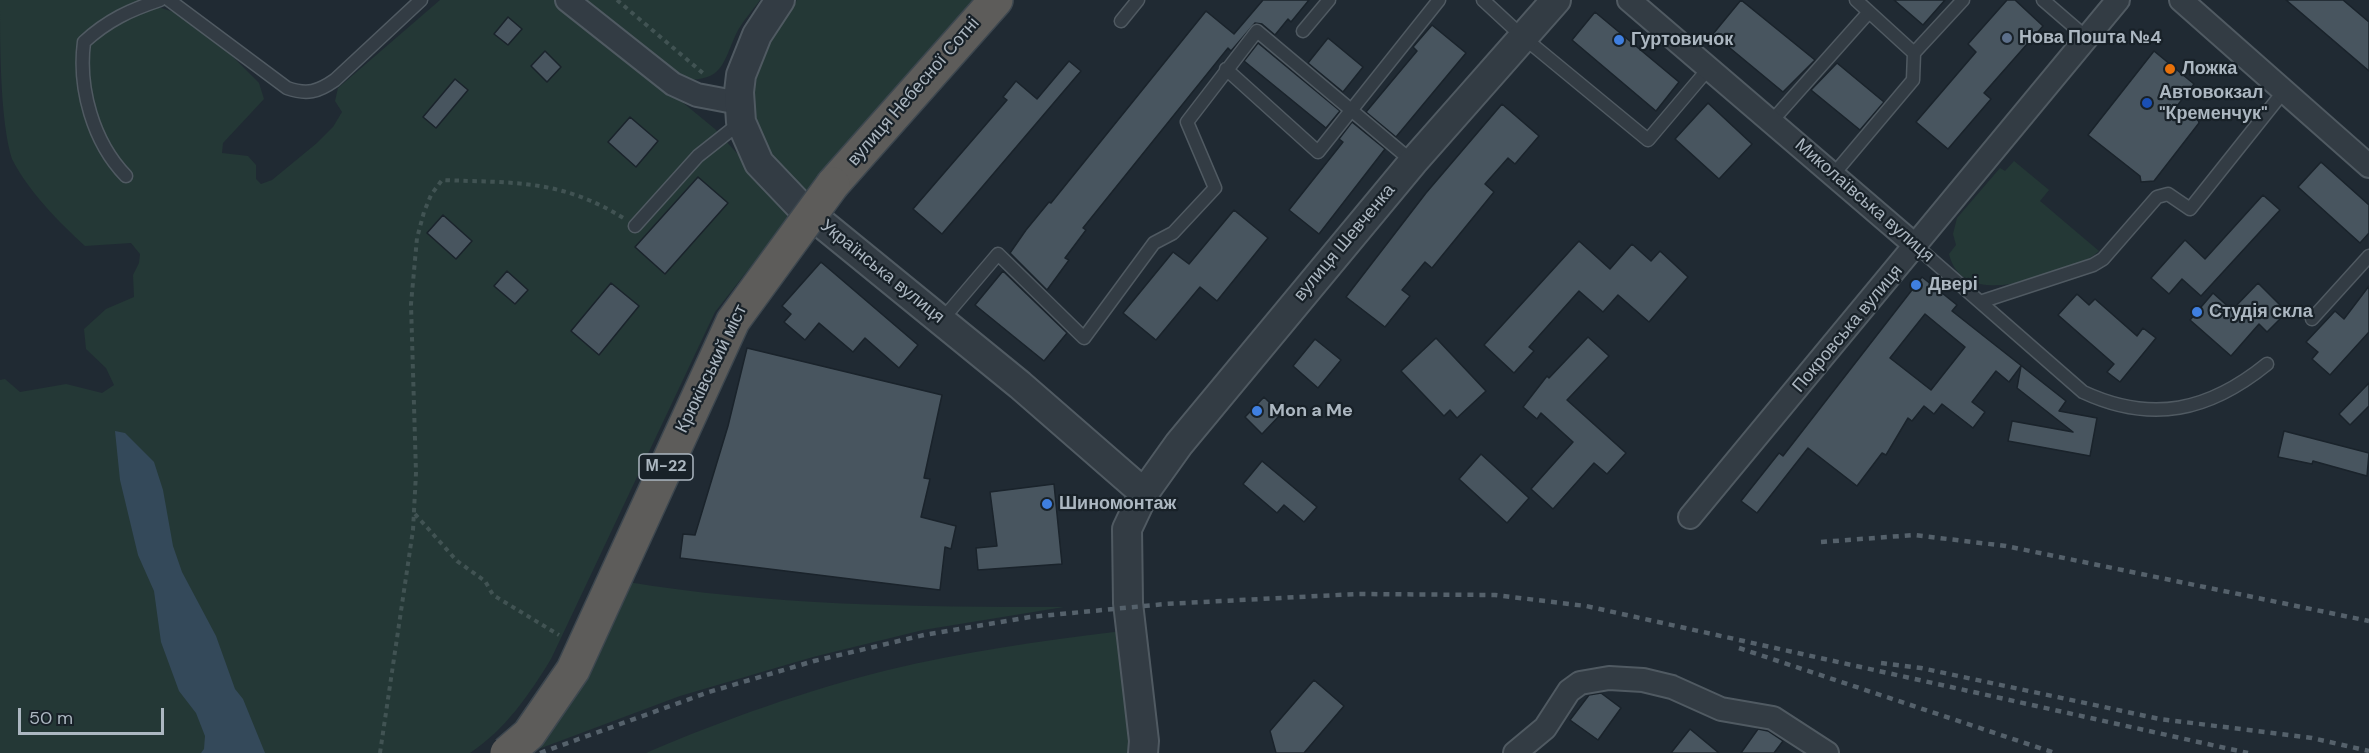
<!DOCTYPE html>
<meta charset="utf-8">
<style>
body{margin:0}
#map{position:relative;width:2369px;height:753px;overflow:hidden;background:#202a33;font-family:"DM Sans",sans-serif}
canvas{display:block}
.scale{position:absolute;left:18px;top:708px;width:146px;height:27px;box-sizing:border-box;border:3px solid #acb7c1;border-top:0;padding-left:8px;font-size:18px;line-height:21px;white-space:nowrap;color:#acb7c1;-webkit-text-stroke:4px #182128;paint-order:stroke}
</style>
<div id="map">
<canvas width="2369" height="753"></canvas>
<div class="scale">50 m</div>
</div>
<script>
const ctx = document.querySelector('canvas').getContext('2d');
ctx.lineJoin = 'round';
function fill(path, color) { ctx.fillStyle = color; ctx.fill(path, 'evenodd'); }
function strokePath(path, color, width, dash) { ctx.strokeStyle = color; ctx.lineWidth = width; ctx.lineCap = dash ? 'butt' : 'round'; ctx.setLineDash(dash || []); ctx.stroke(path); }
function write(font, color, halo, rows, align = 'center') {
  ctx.font = font + ' "DM Sans",sans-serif'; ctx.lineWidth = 4.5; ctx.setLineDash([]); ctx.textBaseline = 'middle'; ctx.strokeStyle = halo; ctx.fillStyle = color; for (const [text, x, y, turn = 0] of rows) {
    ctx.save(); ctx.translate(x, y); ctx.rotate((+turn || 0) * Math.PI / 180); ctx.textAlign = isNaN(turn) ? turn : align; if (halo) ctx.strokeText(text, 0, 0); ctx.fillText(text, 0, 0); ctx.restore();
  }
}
fill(new Path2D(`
 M0,0H136L180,14L227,51L259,83L264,99L223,143L222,153L248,156L256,165V179L261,184L272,180L317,143L333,127L342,112L335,101L338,88L440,0H558L715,129L792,214L715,312L551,659C529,695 505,730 470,753H0V380L5,379L20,392L66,384L102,393L114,385L106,368L86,349L84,329L106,309L134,297L133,275L139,263L140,254L131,243L85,246C58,221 29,192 12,159C0,121 0,44 0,0Z
 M579,0H760C752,11 742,22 736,34C722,65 723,81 682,80Z
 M797,0H977L810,195C754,147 735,108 769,37C775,24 788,12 797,0Z
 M2014,161L2049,190L2040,201L2099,251C2086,263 2070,267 2053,273C2022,284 1960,301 1949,254L1956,245L1953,234L1957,218L2000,168L2005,171Z
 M622,581C769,606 916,607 1064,607L923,630L813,657L680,696L528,753Z
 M1114,632L1124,633L1131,753H646C720,721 810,689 888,670C963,652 1039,641 1114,632Z`), '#243836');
fill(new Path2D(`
 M115,431L125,433L154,462L163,490L173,546L182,572L216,636L235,689L243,699L265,753H201L204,749L205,736L196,713L179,691L161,642L154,591L138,555L120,480Z`), '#34495a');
const building = new Path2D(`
 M1263,0H1309L1291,22L1288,19L1275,35L1262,24L1255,23L1231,51L1228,48L1083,228L1086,230L1065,258L1069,260L1047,290L1010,253L1026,230L1049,202L1051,203L1206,11L1234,34Z
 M1741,0L1815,60L1783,92L1713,34Z
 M1894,0H1945L1923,25Z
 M2007,0H2015L2043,26L1984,93L1991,99L1948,149L1916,122L1976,52L1968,44Z
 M2286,0H2343L2369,22V71Z
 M1595,12L1679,82L1656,111L1572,40Z
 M508,17L522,29L508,45L494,34Z
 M1432,25L1466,53L1396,137L1366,112L1417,51L1413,47Z
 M1328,38L1363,67L1343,92L1308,63Z
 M1258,43L1340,111L1326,128L1244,61Z
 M545,51L561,67L547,82L531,66Z
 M2154,51L2194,84L2170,115L2196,110L2199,123L2154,181L2141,182L2140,176L2088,135Z
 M1069,61L1081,71L942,234L913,209L1007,100L1003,97L1016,81L1037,99Z
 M1837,63L1884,102L1860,130L1811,90Z
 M455,79L468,90L436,128L423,117Z
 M1708,103L1752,144L1719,179L1675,139Z
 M1502,104L1539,136L1515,164L1508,158L1485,184L1494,192L1432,268L1425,262L1402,290L1410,296L1385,327L1346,297L1426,193Z
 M630,117L658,141L636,167L608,142Z
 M1352,122L1385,149L1319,234L1289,210L1343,142L1339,139Z
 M2321,162L2369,205V233L2360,243L2298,187Z
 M698,177L728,203L665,274L635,247Z
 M2263,195L2280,210L2201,296L2182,279L2169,294L2151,278L2185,240L2205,259Z
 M1234,210L1268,238L1217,301L1200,287L1156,340L1123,313L1173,252L1189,264Z
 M443,215L472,241L456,259L427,233Z
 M1579,241L1610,269L1632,244L1651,261L1660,251L1688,277L1649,322L1618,295L1603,312L1579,291L1529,347L1534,351L1514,373L1484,345Z
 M821,262L918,345L899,368L865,338L853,352L819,323L805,340L784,322L791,314L782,306Z
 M507,271L528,290L515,304L494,286Z
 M1003,271L1067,333L1044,361L975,305Z
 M1922,277L1957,305L1952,311L2066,401L2059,411L2097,418L2090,456L2008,441L2012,421L2073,432L2017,388L2021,366L2009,382L1996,371L1972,402L1985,412L1973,428L1942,404L1934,414L1924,406L1912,421L1908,418L1886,455L1882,453L1857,486L1808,448L1757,513L1741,501L1779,453L1783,456ZM1925,314L1965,347L1931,390L1890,358Z
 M611,283L639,306L599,355L571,331Z
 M2258,283L2287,312L2267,332L2259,324L2231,356L2190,320L2213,293L2232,310Z
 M2369,286V332L2330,375L2312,359L2318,352L2306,342L2335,311L2344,319Z
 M2077,294L2089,305L2095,299L2137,336L2143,328L2156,338L2120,382L2107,372L2114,364L2058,315Z
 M1588,337L1609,356L1567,400L1626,453L1607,474L1594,463L1553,509L1531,489L1573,442L1541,413L1537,419L1523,407L1547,376L1549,378Z
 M1436,338L1486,391L1457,418L1450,410L1444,416L1401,371Z
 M1315,339L1341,360L1318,388L1293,366Z
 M747,348L942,395L924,478L930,479L921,517L956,526L951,549L945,547L940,590L680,558L683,534L695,535L728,426Z
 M2369,383V406L2350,425L2339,414Z
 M1264,397L1281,414L1262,434L1245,417Z
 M2284,431L2369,453L2367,476L2313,461L2312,464L2278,457Z
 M1481,454L1529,498L1507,523L1459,479Z
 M1262,461L1317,507L1304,522L1284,505L1277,513L1243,484Z
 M1054,484L1062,564L978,570L976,548L997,546L990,492Z
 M1314,680L1344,706L1304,753H1276L1270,731Z
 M1601,693L1621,708L1598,740L1570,720L1589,695Z
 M1690,729L1719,753H1671Z
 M1758,729L1768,731L1783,741L1774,753H1741Z`);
fill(building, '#48555f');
strokePath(building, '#1a232b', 1.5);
const service = new Path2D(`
 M169,0L287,88C307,95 318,92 335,80L421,0
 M1483,0L1523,37L1648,140L1709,68
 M1856,0L1914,53L1963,0
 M2043,0L2087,38
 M1121,21L1138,0
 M1303,31L1329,0
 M1226,69L1318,152L1439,0
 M1771,122L1869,12
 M1833,175L1913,80L1914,53
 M126,176C93,142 78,88 84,42C108,20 130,10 160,0
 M635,226L698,156L741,122
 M1916,246L2083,392C2152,424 2209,411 2267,364
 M1980,302L2093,265L2103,259L2157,197L2168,194L2190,209L2284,91
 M2312,319L2369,256
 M941,321L998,254L1084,338L1154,243L1173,233L1215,188L1187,122L1257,31L1413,162`);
const minor = new Path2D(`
 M567,0L673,84L697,95L739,103
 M1629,0L1916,246
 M2181,0L2369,166
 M1690,517L2118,0
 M1515,753L1545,728L1569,691L1580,683L1609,678L1643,680L1672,687L1721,709L1773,718L1827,753`);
const tertiary = new Path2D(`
 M780,0L757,35L741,75L739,92L741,122L759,163L798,204L1020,385L1144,493
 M1143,753L1144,741L1128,603L1127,529L1144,493L1179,444L1413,162L1556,0`);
const trunk = new Path2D(`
 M833,184L996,0`);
strokePath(service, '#505a62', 15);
strokePath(minor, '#505a62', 26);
strokePath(tertiary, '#505a62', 32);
strokePath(trunk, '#3d474f', 36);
strokePath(new Path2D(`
 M617,0L704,74
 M415,514L457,561L485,581L493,595L559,635
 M380,753L413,530L416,473L411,304L417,238L424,212L431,195L442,180C515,183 561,179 625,219`), '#415353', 4, [4.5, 4.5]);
strokePath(service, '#333c44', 12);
strokePath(minor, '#333c44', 22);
strokePath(tertiary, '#333c44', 28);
strokePath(trunk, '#5d5c5a', 33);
strokePath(new Path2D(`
 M1821,542L1914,535L2006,546L2369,621
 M1739,648L2055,753
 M1881,663L1921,668L2160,719L2312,738L2369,751
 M540,753L709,692L814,661L924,635L1030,617L1165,604L1357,594L1495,595L1586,606L2248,753`), '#55616b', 4.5, [6, 6]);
const trunkBridge = new Path2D(`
 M507,753L529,734L573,670L733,321L833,184`);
strokePath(trunkBridge, '#3d474f', 36, []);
strokePath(trunkBridge, '#5d5c5a', 33);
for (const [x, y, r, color] of [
 [2007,38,6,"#5c6f8a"],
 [1619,40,6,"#3f7fe0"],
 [2170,69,6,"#e8710a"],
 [2147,103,6,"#1a4fb4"],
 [1916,285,6,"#3f7fe0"],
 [2197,312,6,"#3f7fe0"],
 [1257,411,6,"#3f7fe0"],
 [1047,504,6,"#3f7fe0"]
]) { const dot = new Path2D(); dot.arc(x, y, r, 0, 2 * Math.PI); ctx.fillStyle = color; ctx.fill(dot); strokePath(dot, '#182128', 2); }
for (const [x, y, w] of [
 [666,467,54]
]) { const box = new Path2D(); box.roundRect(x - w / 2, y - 13, w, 26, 4.5); ctx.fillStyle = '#182128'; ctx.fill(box); strokePath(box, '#acb7c1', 1.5); }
write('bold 16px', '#acb7c1', null, [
 ["М-22",666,467]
]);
write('bold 18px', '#acb7c1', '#182128', [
 ["Нова Пошта №4",2019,38],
 ["Гуртовичок",1631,40],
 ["Ложка",2182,69],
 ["Автовокзал",2159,93],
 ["\"Кременчук\"",2159,114],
 ["Двері",1928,285],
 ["Студія скла",2209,312],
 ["Mon a Me",1269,411],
 ["Шиномонтаж",1059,504]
], 'left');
write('18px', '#acb7c1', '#182128', [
 ["вулиця Небесної Сотні",914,92,-49],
 ["Миколаївська вулиця",1864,201,41],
 ["вулиця Шевченка",1345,243,-50],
 ["Українська вулиця",882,272,39],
 ["Покровська вулиця",1848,329,-50],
 ["Крюківський міст",712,369,-64]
]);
</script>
